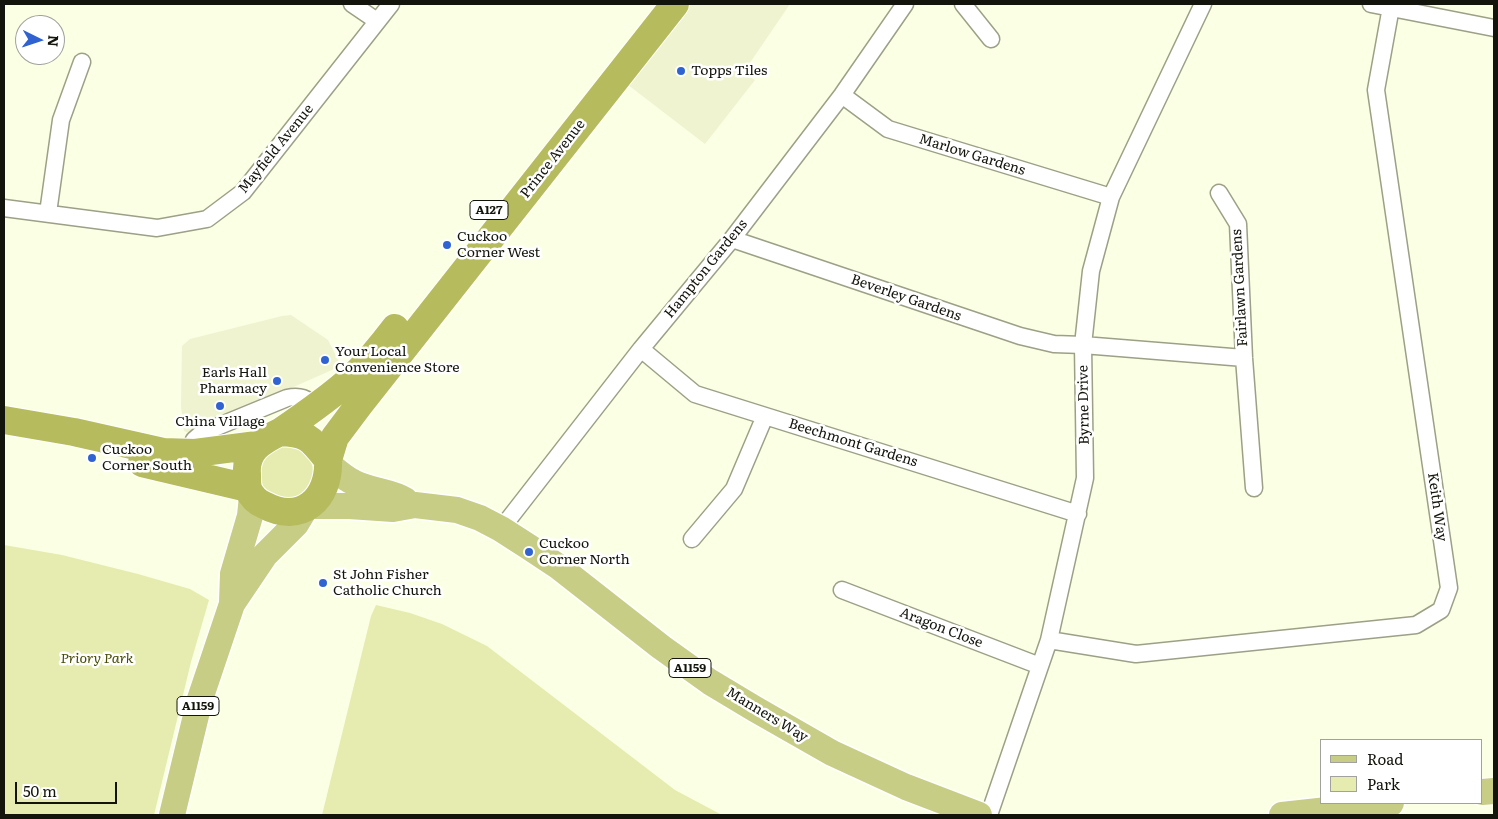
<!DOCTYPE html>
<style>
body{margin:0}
#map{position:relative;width:1498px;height:819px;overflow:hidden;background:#fbffe3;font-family:Literata,serif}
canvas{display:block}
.frame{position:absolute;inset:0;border:5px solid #13140b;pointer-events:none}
.legend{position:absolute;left:1320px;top:739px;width:162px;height:65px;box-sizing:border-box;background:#fff;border:1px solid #a1a19d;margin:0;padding:6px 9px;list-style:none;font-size:15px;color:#13140b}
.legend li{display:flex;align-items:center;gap:10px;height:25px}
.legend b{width:25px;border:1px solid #a1a19d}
.north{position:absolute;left:15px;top:15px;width:50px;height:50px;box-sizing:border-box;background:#fff;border:1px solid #a1a19d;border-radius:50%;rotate:94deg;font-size:14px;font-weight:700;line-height:20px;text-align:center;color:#13140b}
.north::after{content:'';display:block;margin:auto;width:18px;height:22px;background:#3062d1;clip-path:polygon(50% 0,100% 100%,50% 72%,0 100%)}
.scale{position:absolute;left:15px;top:782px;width:102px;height:22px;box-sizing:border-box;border:2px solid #13140b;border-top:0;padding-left:6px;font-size:15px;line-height:18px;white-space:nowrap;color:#13140b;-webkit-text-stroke:4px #fff;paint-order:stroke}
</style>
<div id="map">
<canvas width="1498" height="819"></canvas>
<div class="frame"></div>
<ul class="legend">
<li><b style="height:6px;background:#c8cd86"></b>Road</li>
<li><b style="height:14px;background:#e6ecb0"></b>Park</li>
</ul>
<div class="north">N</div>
<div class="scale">50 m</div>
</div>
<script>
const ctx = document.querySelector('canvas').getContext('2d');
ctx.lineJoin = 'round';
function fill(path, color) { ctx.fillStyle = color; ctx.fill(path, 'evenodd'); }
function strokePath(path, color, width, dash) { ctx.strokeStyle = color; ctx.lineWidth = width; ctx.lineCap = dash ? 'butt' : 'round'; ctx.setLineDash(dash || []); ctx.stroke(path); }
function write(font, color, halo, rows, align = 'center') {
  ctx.font = font + ' Literata,serif'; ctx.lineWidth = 5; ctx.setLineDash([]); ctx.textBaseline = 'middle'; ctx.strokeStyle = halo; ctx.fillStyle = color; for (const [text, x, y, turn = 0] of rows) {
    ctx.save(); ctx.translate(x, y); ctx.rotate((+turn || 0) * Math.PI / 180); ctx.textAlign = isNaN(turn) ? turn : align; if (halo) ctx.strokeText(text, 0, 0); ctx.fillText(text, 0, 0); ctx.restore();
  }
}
fill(new Path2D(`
 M679,4H790L743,73L755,80L705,144L623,81Z
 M291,315L328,340L341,366L189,433L184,431L181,406L182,346L190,339L282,316Z`), '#eff3d0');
fill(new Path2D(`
 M259 472a27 27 0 1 1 54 0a27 27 0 1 1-54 0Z
 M4,545L62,555L138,574L190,589L209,600L191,662L154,815H4Z
 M376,605L410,613L442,624L487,646L675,790L722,815H322L371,616Z`), '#e6ecb0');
const minor = new Path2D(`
 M352,4L377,21
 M963,4L991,39
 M1371,4L1494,28
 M842,95L888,129L1111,197
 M1219,193L1238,224L1244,358L1254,488
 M4,208L157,228L207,219L243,192L391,4
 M48,213L61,120L82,62
 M732,239L1020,336L1054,344L1083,345L1244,358
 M641,349L695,394L1078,514
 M195,453L194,440L202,433L287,398C300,395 307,398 316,407
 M501,529L641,349L732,239L842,95L905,4
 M692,539L734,489L765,416
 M842,590L1040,666
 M1049,640L1136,654L1416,625L1441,610L1449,588L1376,90L1391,7
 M989,815L1049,640L1085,478L1083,345L1091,271L1111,197L1203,4`);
const primary = new Path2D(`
 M328,464C336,470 344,478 353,482C369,491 392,491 405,500
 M310,506H349L393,509L415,505L457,510L480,518L501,529L529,547L559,567L661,647L710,682L755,709L832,753L906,787L979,815
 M232,603L233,574L250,516L252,496
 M1482,792L1494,791
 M172,815L200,699L232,604L265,555L296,524L305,509
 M1282,815L1391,803`);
const trunk = new Path2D(`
 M4,420L74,432L163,452L195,453L257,445
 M280,432C305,415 331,397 354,376C369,361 382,345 395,328
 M280,432C308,433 311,439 328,460C330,499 301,525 264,505C257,502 251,496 248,489C247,485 247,479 247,474C245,451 261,441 280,432Z
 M328,460L335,437L359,405L675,4
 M142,463L248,488`);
strokePath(minor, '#9da087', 19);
strokePath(primary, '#fff', 29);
strokePath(trunk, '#fff', 30);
strokePath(minor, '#fff', 16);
strokePath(primary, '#c8cd86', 26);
strokePath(trunk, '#b6bc5e', 28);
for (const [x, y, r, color] of [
 [681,71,5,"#3062d1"],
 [447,245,5,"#3062d1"],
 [325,360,5,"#3062d1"],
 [277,381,5,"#3062d1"],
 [220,406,5,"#3062d1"],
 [92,458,5,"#3062d1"],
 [529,552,5,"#3062d1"],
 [323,583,5,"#3062d1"]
]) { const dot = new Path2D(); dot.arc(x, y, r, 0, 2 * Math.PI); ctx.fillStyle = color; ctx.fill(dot); strokePath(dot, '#fff', 2); }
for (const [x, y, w] of [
 [489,210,38],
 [690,668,42],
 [198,706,42]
]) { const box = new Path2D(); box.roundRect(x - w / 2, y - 9.5, w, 19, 4); ctx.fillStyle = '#fff'; ctx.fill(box); strokePath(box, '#13140b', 1); }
write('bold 12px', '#13140b', null, [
 ["A127",489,210],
 ["A1159",690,668],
 ["A1159",198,706]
]);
write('14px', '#13140b', '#fff', [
 ["Topps Tiles",691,71],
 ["Cuckoo",457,237],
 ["Corner West",457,253],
 ["Your Local",335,352],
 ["Convenience Store",335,368],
 ["Earls Hall",267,373,"right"],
 ["Pharmacy",267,389,"right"],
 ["China Village",220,422,"center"],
 ["Cuckoo",102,450],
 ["Corner South",102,466],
 ["Cuckoo",539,544],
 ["Corner North",539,560],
 ["St John Fisher",333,575],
 ["Catholic Church",333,591]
], 'left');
write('14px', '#13140b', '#fff', [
 ["Mayfield Avenue",276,149,-51],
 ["Marlow Gardens",972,155,17],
 ["Prince Avenue",553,159,-52],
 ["Hampton Gardens",706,269,-51],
 ["Fairlawn Gardens",1240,288,-93],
 ["Beverley Gardens",906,298,19],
 ["Byrne Drive",1084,405,-91],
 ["Beechmont Gardens",853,443,17],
 ["Keith Way",1437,507,82],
 ["Aragon Close",941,628,21],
 ["Manners Way",767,715,31]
]);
write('italic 14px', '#474b07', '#fff', [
 ["Priory Park",97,659]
]);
</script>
